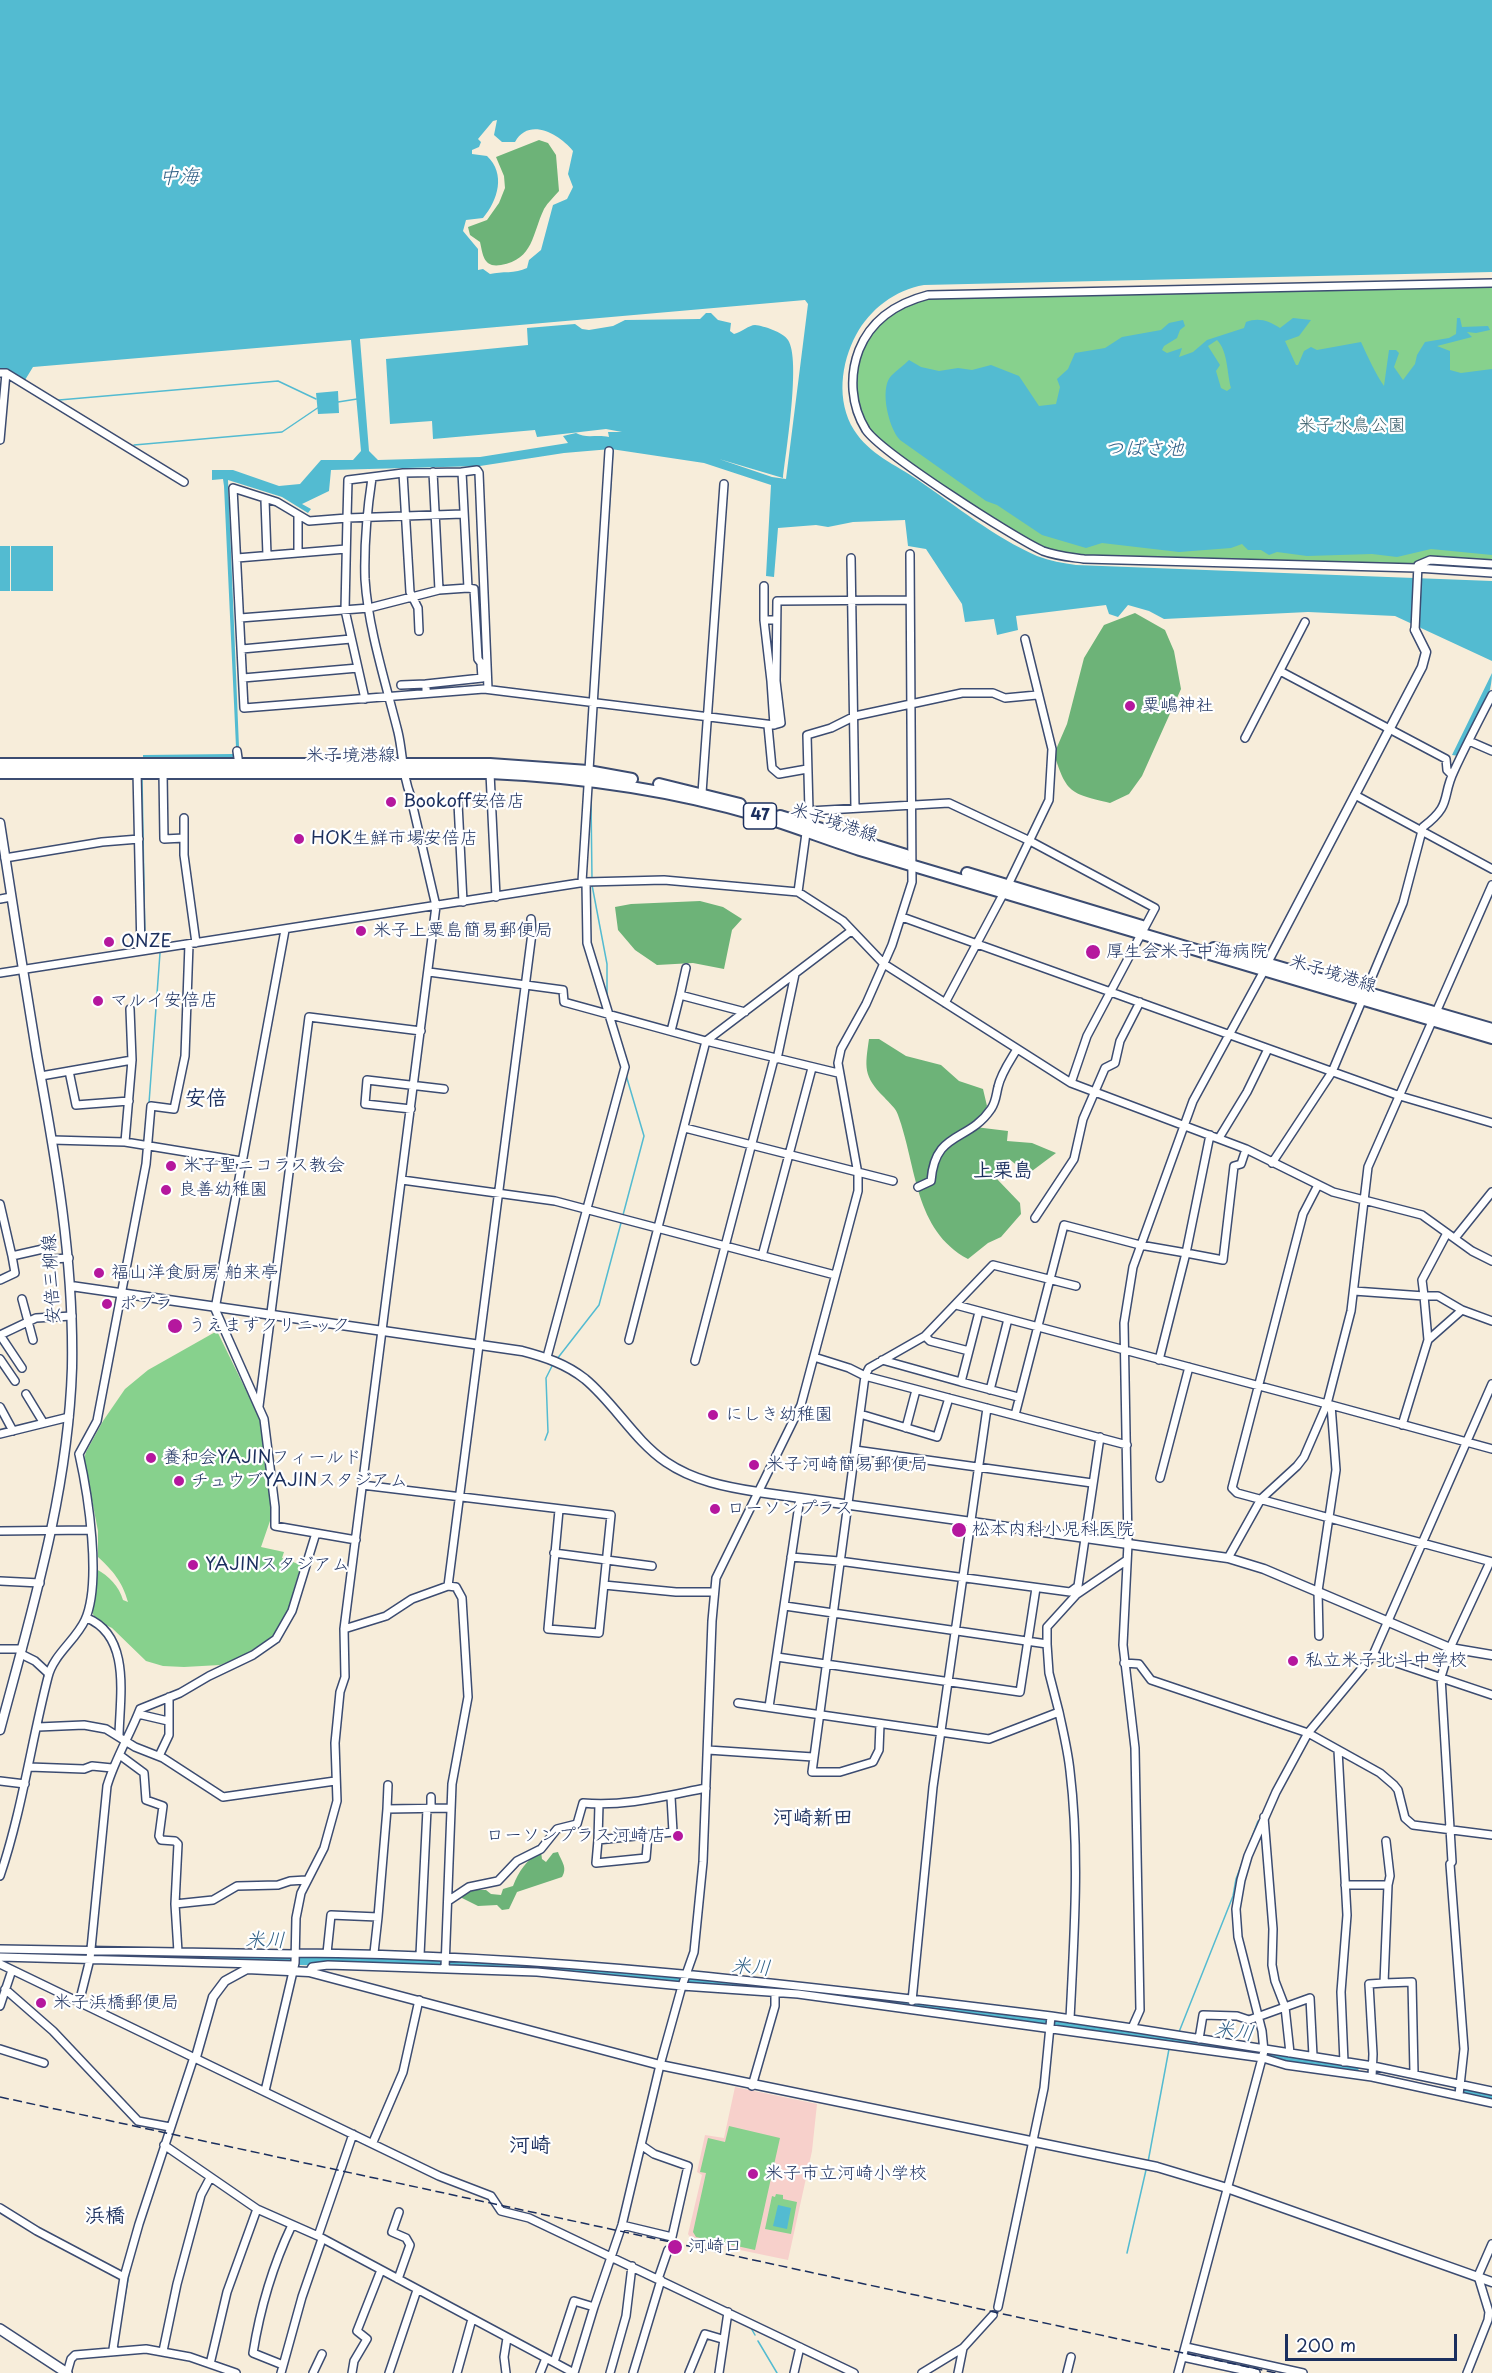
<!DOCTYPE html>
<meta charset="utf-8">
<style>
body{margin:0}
#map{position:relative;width:1492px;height:2373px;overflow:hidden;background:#f7edda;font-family:"Playpen Sans",sans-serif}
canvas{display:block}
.scale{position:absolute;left:1285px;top:2334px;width:172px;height:27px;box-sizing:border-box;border:3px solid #1b2f5e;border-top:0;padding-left:8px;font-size:18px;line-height:21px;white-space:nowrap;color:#1b2f5e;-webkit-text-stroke:4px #fff;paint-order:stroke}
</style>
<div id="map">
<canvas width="1492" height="2373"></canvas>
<div class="scale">200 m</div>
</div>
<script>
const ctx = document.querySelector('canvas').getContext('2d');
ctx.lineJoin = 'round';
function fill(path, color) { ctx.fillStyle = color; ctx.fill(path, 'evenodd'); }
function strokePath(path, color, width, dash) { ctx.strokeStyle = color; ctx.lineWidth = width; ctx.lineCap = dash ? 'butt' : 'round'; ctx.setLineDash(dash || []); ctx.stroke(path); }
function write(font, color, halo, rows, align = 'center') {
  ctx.font = font + ' "Playpen Sans","Klee One",sans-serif'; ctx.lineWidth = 4.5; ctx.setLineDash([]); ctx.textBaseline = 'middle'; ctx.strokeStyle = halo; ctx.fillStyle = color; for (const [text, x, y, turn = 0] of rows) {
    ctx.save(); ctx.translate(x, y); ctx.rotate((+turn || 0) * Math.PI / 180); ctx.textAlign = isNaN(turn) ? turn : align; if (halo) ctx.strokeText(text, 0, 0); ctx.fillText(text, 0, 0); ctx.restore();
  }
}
fill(new Path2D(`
 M735,2087L817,2104L812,2151L788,2260L692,2240L688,2234L702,2175L697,2172L705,2135L724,2138Z`), '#f7d0cb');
fill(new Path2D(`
 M1492,285V561L1426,558L1412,566L1082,557L1045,550L995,521L885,447L866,426L856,402L855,368L867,338L888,314L922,298Z
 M217,1331L260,1419L271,1504V1518L261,1547L284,1552L282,1558L301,1565L288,1610L274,1636L241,1657L220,1665L184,1667L163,1666L146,1661L112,1628L96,1620L91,1610L96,1569C109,1576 119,1586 123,1600L128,1602C122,1581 113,1571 98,1557V1531L84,1459L86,1452L103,1421L125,1389L148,1370Z
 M729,2126L780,2138L755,2250L696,2237L693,2232L706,2173L700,2172L708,2138L725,2142Z
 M776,2194L783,2195V2199L797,2202L791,2234L765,2229L772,2196L775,2197Z`), '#87d18d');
fill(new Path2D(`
 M539,140L548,143L556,155L559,191C554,197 548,202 544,209C532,234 534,259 501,265C484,268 483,256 480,242L470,235L468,227L487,220L499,203L505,188L504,176L496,157Z
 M1135,613L1165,630L1174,651L1181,689L1142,776L1129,794L1110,803C1070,793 1067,794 1054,754L1067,724L1084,658L1104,625Z
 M700,901L723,907L742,919L732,930L724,969L693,963L657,965L635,950L618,930L615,907L631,904Z
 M869,1039H879L906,1056L941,1065L959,1081L983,1089L987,1106L975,1127L1008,1131L1007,1141L1032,1143L1056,1153L1028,1174L1009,1159L997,1179L1020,1203L1021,1214L1001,1237L988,1243L968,1259C914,1230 917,1167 898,1115C896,1108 889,1103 884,1097C863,1076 865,1067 869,1039Z
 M541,1852L542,1859L546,1862L553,1853L558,1852C561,1861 568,1867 562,1877L517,1892L509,1909L502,1910L497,1905L478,1906L460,1897L469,1890H486L491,1894L501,1895L503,1889L513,1886C519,1871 526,1860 541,1852Z`), '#6db378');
fill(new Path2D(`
 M0,0H1492V272L924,285C895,290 870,309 856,335C841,363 836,401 854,430C869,454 896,465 918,480C956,506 994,537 1037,556C1050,561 1063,563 1076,565L1492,581V661L1395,616L1308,612L1164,619L1149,611L1128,605L1118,617L1109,614L1106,605L1016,616L1018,630L997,635L994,619L965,622L962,604L926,549L908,546L905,520L853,522L828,527L816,525L778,528L774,577L766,576L771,485L704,463L611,449L564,453L480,466L331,470L329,491L302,504L311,509L308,513L282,497L228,480L239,747H236L224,486L223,479L212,480V470H233L279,486L300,484L321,460H353L361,451L351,340L33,367L25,380L8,369L0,370ZM497,120L494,135L502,142H515C529,117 559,134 573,151L568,174L573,187L567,199L553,205L541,250L529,260L527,268C515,274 502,271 490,274L483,269L478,270V249L463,231L466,220L483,218C498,200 506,174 487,156L472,154V150L479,147L481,142L478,139L493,121ZM805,300L808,304L786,479L772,477L719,459L783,478C786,451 801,359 788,340C783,332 764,326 755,325C749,325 742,332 734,334L730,331L731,323L718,320L711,313H706L700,319L625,320L613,326L589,330L582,329L575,324L527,328L528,345L386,359L390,424L432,421L433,439L535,430L537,437L606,429L622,432H608L609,437C597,434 586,439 576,433L563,436L568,443L480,457L378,460L369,451L360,339Z
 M1293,318L1311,320L1299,336L1285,341L1296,365H1298L1304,351L1311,347L1317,350L1361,342C1368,357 1375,373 1384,386L1389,350H1396L1399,353L1394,367L1403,380L1415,364L1417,355L1425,342L1449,338L1456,334L1457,318H1460L1462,327L1488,326L1490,330L1476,333L1467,332L1472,337L1437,346L1450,351V370L1461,373L1492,369V555L1431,549L1397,557L1372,554L1307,556L1277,552L1269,555L1261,550H1248L1242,544L1231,548L1179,552L1102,543L1086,548L1042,535L997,505L986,501L900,440C889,429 879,389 891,376C896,371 904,365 909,360L921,367L939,371L958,368L972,370L991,365L1019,376L1039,406L1056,404L1060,387L1057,379L1068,369L1075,353L1105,348L1122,337L1161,330L1169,323L1183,320L1185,326L1180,330L1177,338L1164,346L1162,350L1167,353L1182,348L1179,357L1193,352L1207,340L1244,328L1246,322C1259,317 1269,321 1280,328ZM1217,340C1228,351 1227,374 1231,388L1227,391L1221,388L1216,371L1220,365L1208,346Z
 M338,391L339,413L318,414L316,393Z
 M0,546H10V591H0Z
 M11,546H53V591H11Z
 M1492,673C1492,702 1472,730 1459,756L1452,755Z
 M233,754V757L143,758V755Z
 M778,2205L791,2208L787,2229L773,2226Z`), '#53bbd1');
strokePath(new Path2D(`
 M59,400L278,381L316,399
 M338,402L357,399
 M134,445L282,432L319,407
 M606,558L613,449
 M142,778L145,943L151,947
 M591,798L592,880
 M592,885L607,964V998
 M149,1103L160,953
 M623,1215L644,1136L626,1075
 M557,1359L599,1305L621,1223
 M545,1440L548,1432L546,1378L552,1366
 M1179,2032L1233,1896L1236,1879L1258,1821H1261
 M1148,2162L1169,2049
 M1127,2253L1146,2170
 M122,2312L131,2263
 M751,2328L755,2335
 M758,2341L777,2373`), '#53bbd1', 1.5);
strokePath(new Path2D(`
 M0,1953L427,1963L546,1968L808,1990
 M830,1993L1355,2066
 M1459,2087L1492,2095`), '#53bbd1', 10);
const minor = new Path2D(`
 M1492,283L928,295C897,303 871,320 859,350C849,376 851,406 866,430C882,453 1014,538 1043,551C1056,556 1070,557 1084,559L1417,568L1492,573
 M0,373H6L184,482
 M0,440L6,373
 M433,472L439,590
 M462,472L477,470L479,473L488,689
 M403,473L410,592L418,608L419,631
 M265,500L267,555
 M298,516V553
 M237,558L346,549
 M851,558L855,808
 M764,586V620
 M240,618L369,608L439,590L468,588L462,472L403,473L348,480L347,518L309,521L277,502L233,488L244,708L484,689L774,725L781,723L776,681L777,601L910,600
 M1415,630L1418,565L1430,560L1492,564
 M242,649L351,639
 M1280,671L1446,759L1447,770L1452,775
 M243,678L358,668
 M771,681L764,620H775
 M401,685L426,684
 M426,693V684L482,678L481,663L478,659L474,589L468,588
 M365,699L345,610L347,518L463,514
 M774,725L771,681H775
 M768,726L772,768L779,774L807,769
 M1245,738L1305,622
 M1469,741L1492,751
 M237,751L239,765
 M137,771L141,951
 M163,773L164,839L184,838
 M490,773L496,897
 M702,793L724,484
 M1355,795L1492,869
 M458,803L463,902
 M809,811L807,735L831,728L855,716L962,693H993L1005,698L1037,695
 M184,818V855L196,943
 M5,858L102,842L139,839
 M582,882L609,451
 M798,892L809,811L949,803L1030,841L1155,908L1087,1036L1071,1083
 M0,899L11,897
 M902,917L1400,1096L1492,1123
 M285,930L215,1309L264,1419L275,1507V1526L356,1540
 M429,972L563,990L564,1002L706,1041L838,1073
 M0,973L586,882L664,880L798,892L843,921L884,964L1071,1083L1246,1149L1333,1192L1422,1215L1472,1251L1492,1261
 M680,995L686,968
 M945,1003L1008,885L1049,800L1052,749L1025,639
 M130,1009L132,1060L125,1142L241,1161
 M671,1031L680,995L745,1012
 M777,1059L795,974
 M69,1071L76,1105L129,1101
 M41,1076L132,1060
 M411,1109L365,1104L367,1080L444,1089
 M685,1128L893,1181
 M1210,1135L1186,1253L1223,1260L1234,1166L1241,1164L1246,1149
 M1219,1138L1247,1092L1268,1049
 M52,1140L125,1142
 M1272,1163L1332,1072L1403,903L1423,827C1453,804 1441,798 1454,771C1466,745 1479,720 1492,695
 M402,1180L555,1201L835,1275
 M1318,1185L1303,1214L1232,1488L1237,1493L1492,1562
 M918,1187L931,1181C935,1130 968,1143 991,1109C996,1102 996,1095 998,1087C1001,1073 1010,1061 1017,1049
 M0,1204L12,1256L43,1249L52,1259L69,1258
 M1035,1218L1074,1159L1083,1119L1105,1068L1115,1063L1120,1041L1140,1002
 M1447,1233L1422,1280L1424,1296H1438L1462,1310
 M1455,1238L1492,1192
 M762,1256L812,1068
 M0,1280L15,1273L12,1256
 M1354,1291L1424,1296L1428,1340
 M22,1299L33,1340
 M956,1305L1327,1404L1304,1457L1297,1466L1261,1499L1228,1558
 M0,1335L36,1318L72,1316
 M0,1335L22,1368
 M925,1336L930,1341L969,1351
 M629,1340L706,1041L851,931
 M547,1357L625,1067L587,943L586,882
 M814,1357L849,1368L865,1376L1127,1445
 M0,1359L15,1381
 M882,1360L961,1382L979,1312
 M695,1361L774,1059
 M961,1382L1018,1397
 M990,1390L1008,1319
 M26,1394L43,1422
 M1331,1405L1492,1449
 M259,1406L309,1017L421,1031
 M0,1407L13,1431
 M860,1414L937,1437L949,1398
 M1015,1415L1064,1225L1140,1245L1186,1253L1159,1360
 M1402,1425L1428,1340L1462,1310L1492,1321
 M906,1428L916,1390
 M0,1434L69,1417
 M855,1450L1092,1483
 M79,1454L97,1421L146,1164L151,1106L174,1109L185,1056L189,944
 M1160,1478L1189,1367
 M362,1485L611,1515L599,1633L548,1629L559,1510
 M0,1531L91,1530
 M554,1553L652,1566
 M791,1557L839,1561L1070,1592L1078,1586L1100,1437
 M0,1581L40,1583
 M604,1585L676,1592H713
 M1077,1594L1127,1560
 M87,1618C131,1636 120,1696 119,1735
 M344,1629L386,1616L412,1599L448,1586
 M1319,1636L1318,1591L1336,1470L1331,1405L1327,1404L1351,1311L1368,1167L1492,885
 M1047,1644V1627L1077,1594L1074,1590
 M0,1649H22
 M21,1654L35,1661L48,1673
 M1373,1655L1492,1695
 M777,1657L1020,1692L1036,1588
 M1124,1663L1139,1664L1151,1680L1308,1733L1380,1773L1394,1785L1398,1790L1405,1818L1413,1825L1492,1835
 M738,1703L989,1739L1059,1712L1049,1673L1047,1644L785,1606
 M769,1707L800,1498
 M1059,1712C1063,1731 1068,1751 1070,1771C1080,1853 1074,1937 1070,2019
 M138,1714L168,1721
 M880,1724L879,1750L873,1762L840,1772H812L865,1376L869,1368L925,1336L993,1265L1076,1286
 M38,1727L84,1725L106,1729L135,1747L163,1758L223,1797L335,1781
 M708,1750L813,1757
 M1338,1750L1347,1915L1341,1992L1344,2062
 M121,1756L144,1773L146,1800L163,1806L159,1836L161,1840L175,1841L178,1844L175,1904L213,1900L237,1886L278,1885L290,1881L306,1880
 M159,1756L169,1735V1697
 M29,1767L84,1769L92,1766L112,1768
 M0,1781L25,1784
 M431,1797V1808
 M599,1804L598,1840L673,1832L671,1797
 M387,1809L388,1785
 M1264,1817L1273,1929L1272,1965L1275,1981L1285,2007L1290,2053
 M598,1840L596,1863L646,1858L648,1835
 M0,1876C22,1811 31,1743 48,1677C53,1655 76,1640 85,1620C102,1582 88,1494 79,1454
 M1345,1885H1388L1390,1876L1386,1841
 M448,1901L469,1887L498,1881L517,1861L541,1849L557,1829L577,1824L583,1803C624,1807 665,1796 706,1788
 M378,1917L387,1809L451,1808
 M0,1949L178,1952L175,1904
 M178,1952L295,1954
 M295,1953C547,1954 801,1985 1051,2016
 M327,1953L331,1915L378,1917L374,1953
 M420,1955L427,1809
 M0,1957L294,1965
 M0,1964L439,2176L491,2196L501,2211L529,2218L854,2373
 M445,1968L452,1784L468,1697L462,1598L456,1587L448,1586L532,933L531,919
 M309,1972L312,1967L328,1965L537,1972L682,1986L798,1994L1263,2058L1286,2065L1372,2077L1492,2103
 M1384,1983L1412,1982L1414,2073
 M5,1989L53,2031L138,2121L170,2127
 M912,2001L933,1787L987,1408
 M79,2003L90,1959L107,1786C115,1759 130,1735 140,1709L180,1693L209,1676L253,1655L276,1639L292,1611L316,1533
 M0,2006L12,1970
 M1132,2028L1373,2066L1492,2091
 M1199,2039L1203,2015L1237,2016L1249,2020L1310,1998L1313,2056
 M0,2049L44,2063
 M1372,2077L1373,2054L1369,1984L1384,1983L1388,1885
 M752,2086L775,2006V1993
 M265,2091L295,1963L296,1918L301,1893L324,1848L337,1801L335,1743L340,1692L345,1677L344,1629L436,906L410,794C402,774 403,753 398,732C386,684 368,628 365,579C364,545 367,511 372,478
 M1459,2095L1464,2049L1450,1864L1452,1862L1441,1677L1450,1648L1490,1562
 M373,2142L403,2072L419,2000
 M164,2145L257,2209L318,2236L574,2373
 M0,2208L37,2231L124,2277
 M622,2225L672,2237L688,2166L654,2154L641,2145
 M318,2236L353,2134
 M398,2279L410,2245L406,2238L392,2232L399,2212
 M658,2279L668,2250
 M594,2307L622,2225L660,2065L682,1986L694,1952L703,1862L712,1621L716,1578L801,1405L858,1191V1174L838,1063L841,1049L866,1004L892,945L912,882L910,554
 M998,2307L1044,2088L1051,2016L1132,2028L1140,2010L1135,1748L1123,1645L1128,1544L1124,1323L1133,1267L1193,1101L1265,969
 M1186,2347L1303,2373
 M116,2351L113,2349L124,2277L139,2224L194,2057
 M163,2351L177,2284L201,2195L210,2178
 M1183,2357L1256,2373
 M554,2362L574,2301L594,2307L574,2373
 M210,2364L227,2292L257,2209
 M283,2365L253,2353C260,2309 273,2265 292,2225
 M67,2373L71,2359L75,2355L146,2349L190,2357L236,2373
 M281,2373L302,2297L322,2239
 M313,2373L322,2354
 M352,2373L354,2361L367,2339L357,2331L381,2270
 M389,2373L417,2290
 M457,2373L472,2319
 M506,2373L504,2357L507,2338
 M540,2373L546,2358
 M610,2373L626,2316L632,2266
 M633,2373L661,2280
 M689,2373L705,2334L722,2339
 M719,2373L728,2312
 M794,2373L800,2347
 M922,2373L963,2348L993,2315
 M958,2373L963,2348
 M1067,2373L1071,2357
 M1178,2373L1264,2051L1262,2031L1238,1937L1236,1909L1241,1880L1248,1856L1276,1792L1308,1733L1373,1655L1492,1384
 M1467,2373L1488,2320L1489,2312L1478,2276L1492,2244`);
const tertiary = new Path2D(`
 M0,823C12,901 24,978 37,1056C56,1160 74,1261 72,1368C68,1493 32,1610 0,1730
 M1267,963L1422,667L1426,652L1415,630
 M71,1286L522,1351C545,1357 566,1364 585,1379C615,1404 634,1440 666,1462C694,1481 726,1487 758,1492L1228,1558L1264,1569L1450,1648L1492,1655
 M196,2057L213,1997L225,1981L247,1969L309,1972L660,2065L1157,2167L1227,2188L1492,2282`);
const secondary = new Path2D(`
 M0,2329L67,2373`);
const primary = new Path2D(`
 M0,764H490L588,771L632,779
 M0,773H490C582,777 672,790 760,816C793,826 826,839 860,850L1492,1038
 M659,784L740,804
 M780,816L906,855
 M967,873L1142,926
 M1214,948L1492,1029`);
strokePath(minor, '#3c4c71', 10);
strokePath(tertiary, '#3c4c71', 11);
strokePath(secondary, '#3c4c71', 12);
strokePath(primary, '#3c4c71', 14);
strokePath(minor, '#fff', 7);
strokePath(tertiary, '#fff', 8);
strokePath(secondary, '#fff', 9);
strokePath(primary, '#fff', 10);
strokePath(new Path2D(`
 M0,2097L1276,2373`), '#1b2f5e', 1.5, [9, 4.5]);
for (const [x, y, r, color] of [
 [1130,706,6,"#b5179e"],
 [391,802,6,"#b5179e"],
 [299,839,6,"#b5179e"],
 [361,931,6,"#b5179e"],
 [109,942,6,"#b5179e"],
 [1093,952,8,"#b5179e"],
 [98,1001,6,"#b5179e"],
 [171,1166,6,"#b5179e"],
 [166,1190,6,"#b5179e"],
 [99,1273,6,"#b5179e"],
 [107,1304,6,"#b5179e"],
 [175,1326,8,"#b5179e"],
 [713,1415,6,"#b5179e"],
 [151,1458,6,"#b5179e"],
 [754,1465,6,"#b5179e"],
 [179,1481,6,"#b5179e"],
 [715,1509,6,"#b5179e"],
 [959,1530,8,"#b5179e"],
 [193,1565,6,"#b5179e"],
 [1293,1661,6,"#b5179e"],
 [678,1836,6,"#b5179e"],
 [41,2003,6,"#b5179e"],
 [753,2174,6,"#b5179e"],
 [675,2247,8,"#b5179e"]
]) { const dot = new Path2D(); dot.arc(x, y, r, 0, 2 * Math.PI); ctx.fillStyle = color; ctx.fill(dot); strokePath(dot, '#fff', 2); }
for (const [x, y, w] of [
 [760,816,33]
]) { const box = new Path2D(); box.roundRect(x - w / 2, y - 13, w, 26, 4.5); ctx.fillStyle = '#fff'; ctx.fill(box); strokePath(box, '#1b2f5e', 1.5); }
write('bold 16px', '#1b2f5e', null, [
 ["47",760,816]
]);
write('18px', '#3b606c', '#fff', [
 ["米子水鳥公園",1352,426]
]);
write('18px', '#1b2f5e', '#fff', [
 ["粟嶋神社",1142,706],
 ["Bookoff安倍店",403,802],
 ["HOK生鮮市場安倍店",311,839],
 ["米子上粟島簡易郵便局",373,931],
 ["ONZE",121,942],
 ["厚生会米子中海病院",1106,952],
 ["マルイ安倍店",110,1001],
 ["米子聖ニコラス教会",183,1166],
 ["良善幼稚園",178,1190],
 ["福山洋食厨房 舶来亭",111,1273],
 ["ポプラ",119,1304],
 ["うえますクリニック",188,1326],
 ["にしき幼稚園",725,1415],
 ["養和会YAJINフィールド",163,1458],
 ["米子河崎簡易郵便局",766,1465],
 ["チュウブYAJINスタジアム",191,1481],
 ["ローソンプラス",727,1509],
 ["松本内科小児科医院",972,1530],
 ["YAJINスタジアム",205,1565],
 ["私立米子北斗中学校",1305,1661],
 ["ローソンプラス河崎店",666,1836,"right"],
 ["米子浜橋郵便局",53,2003],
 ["米子市立河崎小学校",765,2174],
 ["河崎口",688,2247]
], 'left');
write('18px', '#1b2f5e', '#fff', [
 ["米子境港線",351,756],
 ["米子境港線",834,823,18],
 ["米子境港線",1333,974,17],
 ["安倍三柳線",52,1279,-93]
]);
write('italic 20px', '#2f6086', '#fff', [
 ["中海",179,177],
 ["つばさ池",1144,449],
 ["米川",265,1941,1],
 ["米川",751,1968,4],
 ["米川",1234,2032,8]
]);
write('bold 20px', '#1b2f5e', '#fff', [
 ["上栗島",1003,1171],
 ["河崎新田",813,1818],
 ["浜橋",105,2216]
]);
write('bold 21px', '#1b2f5e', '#fff', [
 ["安倍",206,1099],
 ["河崎",530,2146]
]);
</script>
